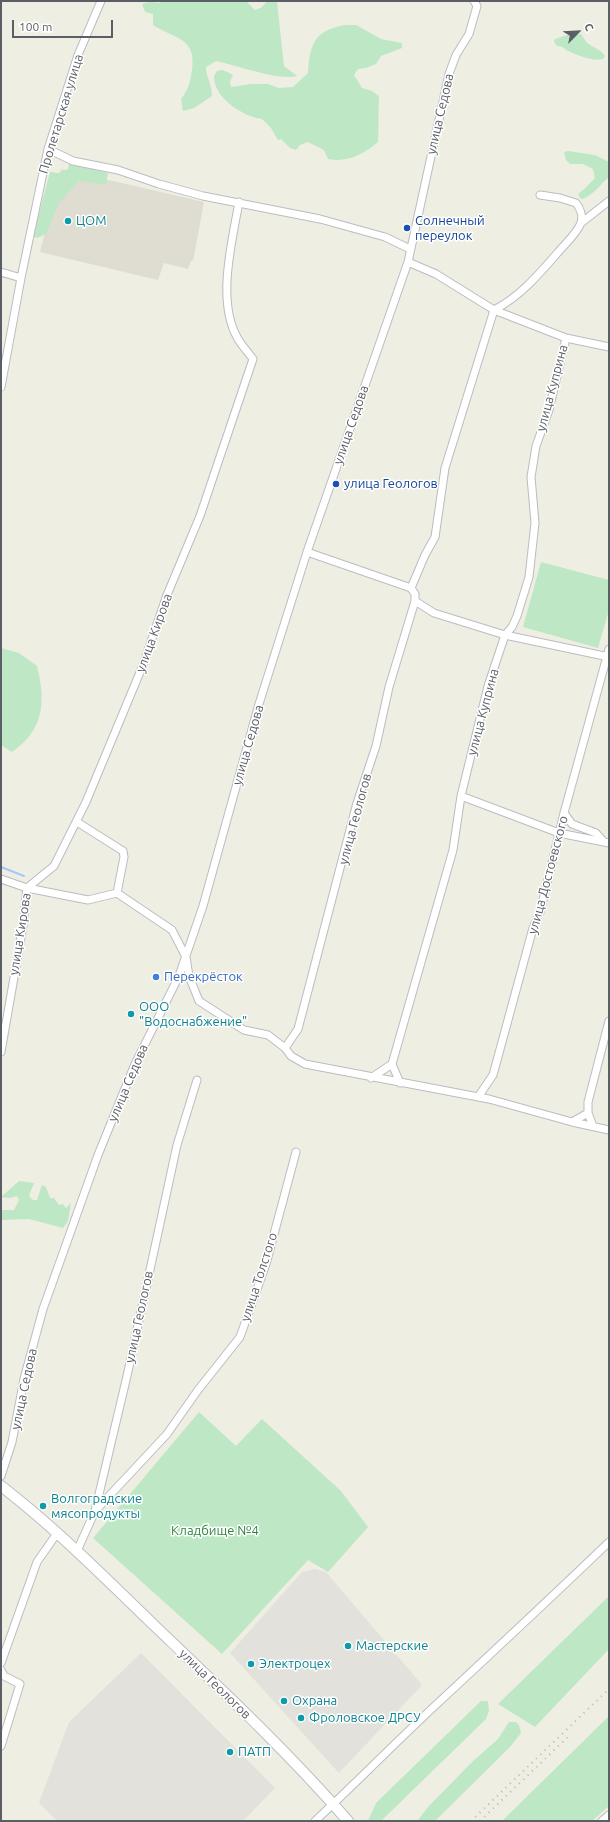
<!DOCTYPE html>
<meta charset="utf-8">
<style>
body{margin:0}
#map{position:relative;width:610px;height:1822px;overflow:hidden;background:#efeee3;font-family:Ubuntu,sans-serif}
canvas{display:block}
.frame{position:absolute;inset:0;border:2px solid #5b5e65;pointer-events:none}
.north{position:absolute;left:558px;top:12px;width:40px;height:40px;-webkit-text-stroke:3px #fff;paint-order:stroke;rotate:66deg;font-size:11px;font-weight:700;line-height:16px;text-align:center;color:#5b5e65}
.north::after{content:'';display:block;margin:auto;width:14px;height:18px;background:#5b5e65;clip-path:polygon(50% 0,100% 100%,50% 72%,0 100%)}
.scale{position:absolute;left:12px;top:20px;width:101px;height:18px;box-sizing:border-box;border:2px solid #5b5e65;border-top:0;padding-left:5px;font-size:12px;line-height:14px;white-space:nowrap;color:#5b5e65;-webkit-text-stroke:3px #fff;paint-order:stroke}
</style>
<div id="map">
<canvas width="610" height="1822"></canvas>
<div class="frame"></div>
<div class="north">С</div>
<div class="scale">100 m</div>
</div>
<script>
const ctx = document.querySelector('canvas').getContext('2d');
ctx.lineJoin = 'round';
function fill(path, color) { ctx.fillStyle = color; ctx.fill(path, 'evenodd'); }
function strokePath(path, color, width, dash) { ctx.strokeStyle = color; ctx.lineWidth = width; ctx.lineCap = dash ? 'butt' : 'round'; ctx.setLineDash(dash || []); ctx.stroke(path); }
function write(font, color, halo, rows, align = 'center') {
  ctx.font = font + ' Ubuntu,sans-serif'; ctx.lineWidth = 3; ctx.setLineDash([]); ctx.textBaseline = 'middle'; ctx.strokeStyle = halo; ctx.fillStyle = color; for (const [text, x, y, turn = 0] of rows) {
    ctx.save(); ctx.translate(x, y); ctx.rotate((+turn || 0) * Math.PI / 180); ctx.textAlign = isNaN(turn) ? turn : align; if (halo) ctx.strokeText(text, 0, 0); ctx.fillText(text, 0, 0); ctx.restore();
  }
}
fill(new Path2D(`
 M315,1569L326,1572L422,1685L339,1773L230,1653L302,1572Z
 M141,1653L275,1788L243,1821H57L39,1803L69,1722Z`), '#e2e1db');
fill(new Path2D(`
 M61,169L204,202L193,261H191L188,269L164,263L158,280L40,252Z`), '#dfddd2');
fill(new Path2D(`
 M161,1H246L255,10L262,7L267,1L277,2L284,66L297,76C278,81 236,65 216,61L206,67C206,78 212,83 212,96L194,108L183,111L181,99C189,88 190,83 192,70C197,37 174,39 153,25V14L145,12L142,4L149,2L160,3Z
 M344,25H356L381,39L402,43V48L381,56L376,64L366,68L358,69L354,75L362,88L372,91L379,96C378,112 379,126 378,142C364,154 347,163 328,159L324,150L308,142L300,145L296,150L290,148L281,139L278,140L271,128L262,119C243,117 213,97 214,76L217,71L223,70L233,75L230,81L231,87L250,84H268L279,88L293,87L308,73C309,58 310,39 326,31C331,28 338,27 344,25Z
 M581,34L587,43L602,52L605,56L603,59C593,62 577,55 568,51C564,49 563,46 557,46L554,42L555,39L567,35Z
 M568,151L595,155L609,162V177C600,185 594,194 583,199L580,198L578,194L583,190L595,178L593,169L583,164H570L566,160L564,152Z
 M69,164L108,173L106,185L79,181L59,203L46,234L37,238L33,236L50,172L58,173L68,169Z
 M541,562L609,580V610L598,648L523,627Z
 M1,648L19,653L37,666C46,702 44,730 12,752L1,745Z
 M19,1181L34,1183L29,1196L33,1200H37L42,1185L46,1187L50,1198H54L59,1205L63,1204L66,1208L71,1203L68,1221L63,1228L29,1219L1,1220V1210H14L19,1200L17,1196L10,1198L1,1197Z
 M199,1412L236,1446L262,1419L341,1491L368,1527L328,1572L308,1560L222,1654L93,1538Z
 M609,1596V1649L535,1727L498,1704Z
 M481,1701H488L489,1711L486,1719L381,1821H368L376,1803Z
 M609,1716V1806L592,1821H502Z
 M509,1722H516L519,1725L521,1733L510,1747L435,1821H417L429,1806L473,1761L498,1739Z`), '#bee7c5');
strokePath(new Path2D(`
 M1,867L24,876`), '#a3c8ff', 2);
const street = new Path2D(`
 M48,149L73,161L118,170L159,184L203,196L320,219L385,237L410,249
 M581,223L609,201
 M408,262L436,274L494,310L566,338L609,347
 M1,272L21,278
 M1,387L21,278L48,149L78,55L101,1
 M411,588L425,555L435,537L445,468L494,310C521,296 540,273 560,250C567,242 577,233 581,223C583,216 580,208 576,203L560,198L540,195
 M415,601L434,613L505,635L609,657
 M461,796L559,833L609,843
 M564,813L572,824L596,833L604,842
 M77,822L123,851L124,857L117,893L172,930L186,957L189,976L199,1001L244,1030L268,1035L285,1048L291,1056L305,1064L489,1099L572,1122L588,1113L593,1126
 M1,879L27,888L88,900L117,893
 M285,1048L298,1029L357,803L376,746L389,687L415,601V594L411,588L307,552
 M1,1052L23,926L27,888L54,866L86,802L143,665L167,595L200,516L253,359C248,352 242,346 238,339C216,302 232,242 239,202
 M392,1064L400,1083
 M371,1078L392,1064L453,850L461,796L488,686L505,635L512,627L517,616L529,577L535,523L531,477L536,446L549,410L566,338
 M478,1097L493,1075L533,928L540,912L564,813L609,649
 M588,1113V1102L609,1021
 M572,1122L609,1130
 M1,1476L12,1442L24,1379L43,1309L98,1155L135,1064L179,976L203,906L259,704L307,552L408,262L449,74L456,55L469,34L477,6L474,1
 M96,1510L167,1434L198,1390L240,1337L266,1264L296,1152
 M77,1551L95,1511L127,1376L177,1145L197,1080
 M1,1663L37,1562L58,1532
 M1,1670L4,1676L20,1684L1,1746
 M315,1821C357,1782 397,1741 439,1702C496,1649 553,1596 609,1542
 M602,1821L609,1815`);
const secondary = new Path2D(`
 M1,1486C57,1529 107,1580 158,1629C223,1691 289,1753 348,1821`);
strokePath(street, '#bbbcc3', 9);
strokePath(secondary, '#bcbec5', 12);
strokePath(street, '#fff', 7);
strokePath(secondary, '#fff', 10);
strokePath(new Path2D(`
 M471,1821L609,1689
 M480,1821L570,1735`), '#b6b7b8', 2, [1, 5]);
for (const [x, y, r, color] of [
 [68,221,4,"#0f9aa8"],
 [407,228,4,"#1a4fb4"],
 [336,484,4,"#1a4fb4"],
 [156,977,4,"#3f7fe0"],
 [131,1014,4,"#0f9aa8"],
 [43,1506,4,"#0f9aa8"],
 [348,1646,4,"#0f9aa8"],
 [251,1664,4,"#0f9aa8"],
 [284,1701,4,"#0f9aa8"],
 [301,1718,4,"#0f9aa8"],
 [230,1752,4,"#0f9aa8"]
]) { const dot = new Path2D(); dot.arc(x, y, r, 0, 2 * Math.PI); ctx.fillStyle = color; ctx.fill(dot); strokePath(dot, '#fff', 1.5); }
write('13px', '#5b5e65', '#fff', [
 ["Пролетарская улица",61,114,-73],
 ["улица Седова",440,114,-77],
 ["улица Куприна",552,388,-75],
 ["улица Седова",351,425,-71],
 ["улица Кирова",154,633,-70],
 ["улица Куприна",483,712,-75],
 ["улица Седова",248,745,-74],
 ["улица Геологов",355,819,-75],
 ["улица Достоевского",548,875,-75],
 ["улица Кирова",20,934,-81],
 ["улица Седова",128,1083,-67],
 ["улица Толстого",259,1277,-72],
 ["улица Геологов",139,1317,-78],
 ["улица Седова",24,1389,-78],
 ["улица Геологов",215,1684,44]
]);
write('13px', '#0d838f', '#fff', [
 ["ЦОМ",76,221],
 ["ООО",139,1007],
 ["\"Водоснабжение\"",139,1022],
 ["Волгоградские",51,1499],
 ["мясопродукты",51,1514],
 ["Мастерские",356,1646],
 ["Электроцех",259,1664],
 ["Охрана",292,1701],
 ["Фроловское ДРСУ",309,1718],
 ["ПАТП",238,1752]
], 'left');
write('13px', '#164399', '#fff', [
 ["Солнечный",415,221],
 ["переулок",415,236],
 ["улица Геологов",344,484]
], 'left');
write('13px', '#366cbe', '#fff', [
 ["Перекрёсток",164,977]
], 'left');
write('13px', '#318642', '#fff', [
 ["Кладбище №4",215,1531]
]);
</script>
